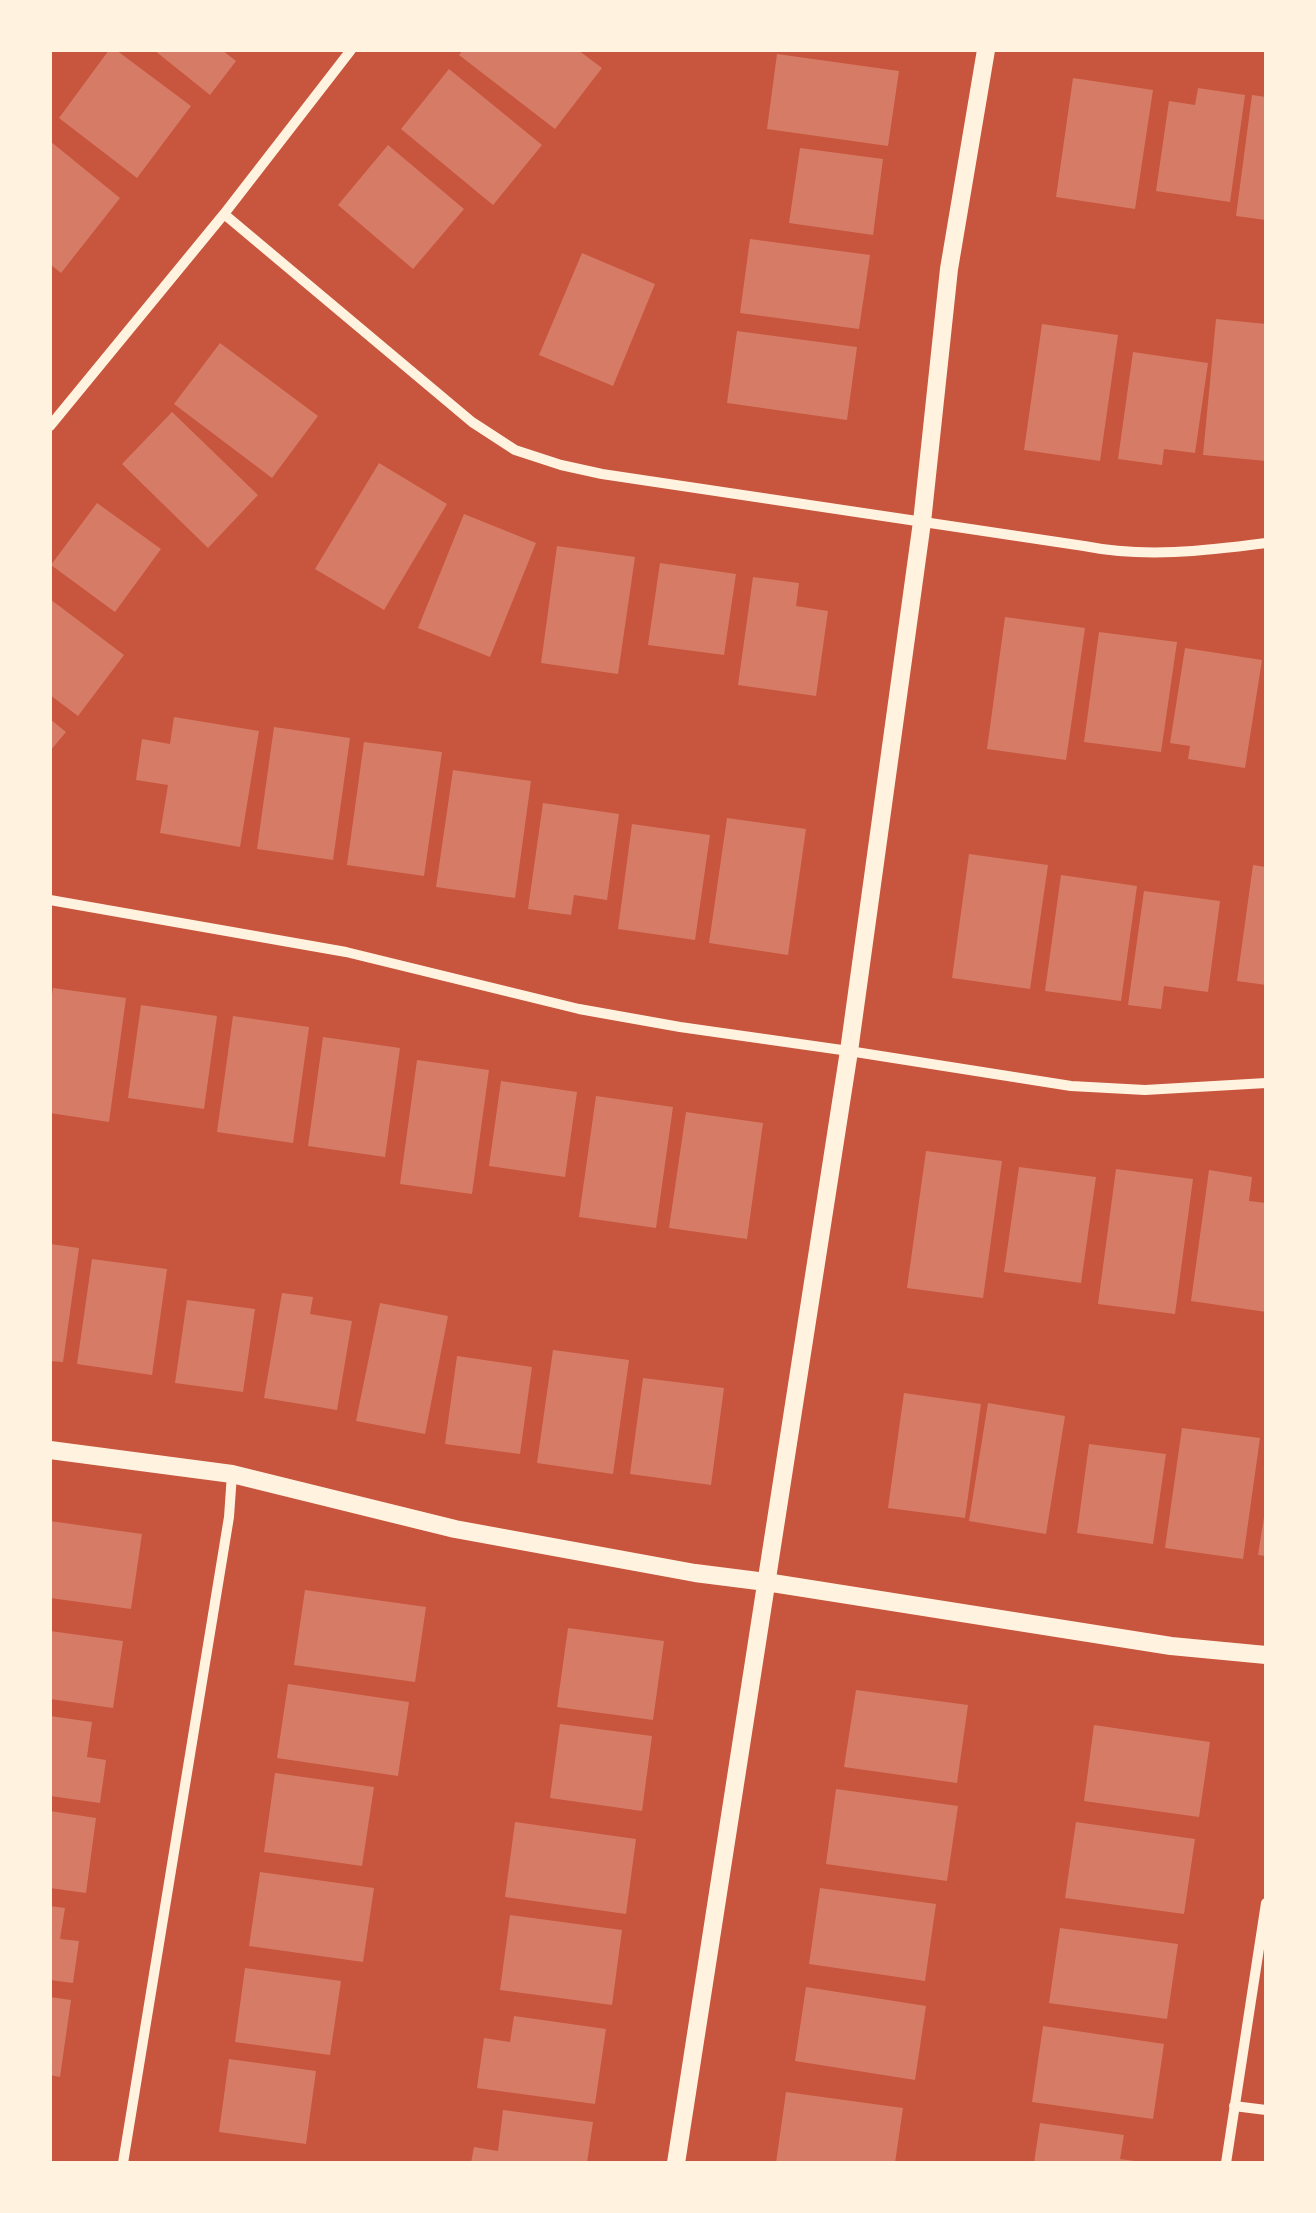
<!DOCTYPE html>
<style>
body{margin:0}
#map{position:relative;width:1316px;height:2213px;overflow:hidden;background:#c8553d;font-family:Raleway,sans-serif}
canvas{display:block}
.frame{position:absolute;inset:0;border:52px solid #fff3e0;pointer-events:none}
</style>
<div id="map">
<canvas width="1316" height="2213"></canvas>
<div class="frame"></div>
</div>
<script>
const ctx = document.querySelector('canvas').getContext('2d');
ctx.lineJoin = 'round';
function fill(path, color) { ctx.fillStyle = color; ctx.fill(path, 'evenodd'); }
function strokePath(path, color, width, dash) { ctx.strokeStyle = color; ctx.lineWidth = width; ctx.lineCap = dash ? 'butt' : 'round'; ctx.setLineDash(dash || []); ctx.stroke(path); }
fill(new Path2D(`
 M109,50H116L191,106L137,178L59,118Z
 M154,50H222L236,61L210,95Z
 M463,50H578L602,68L555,129L459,55Z
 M777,54L899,71L888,146L767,129Z
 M449,69L542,145L493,205L401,129Z
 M1073,78L1153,90L1135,209L1056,197Z
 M1198,88L1245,95L1230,202L1156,191L1169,101L1195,105Z
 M1252,95L1266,97V220L1236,216Z
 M50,141L120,198L61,273L50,264Z
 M388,145L464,209L413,269L338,205Z
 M800,148L883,159L873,235L789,223Z
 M750,239L870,255L859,329L740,313Z
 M582,253L655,284L613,386L539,355Z
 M1216,319L1266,324V461L1203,455Z
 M1042,324L1118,335L1100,461L1024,450Z
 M737,331L857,347L847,420L727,403Z
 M220,343L318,416L272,478L174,404Z
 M1133,352L1208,363L1195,453L1164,449L1162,465L1118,459Z
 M172,412L258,495L208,548L122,464Z
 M379,463L447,504L384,610L315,569Z
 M97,503L161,549L115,612L51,565Z
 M464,514L536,543L490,657L418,628Z
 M557,546L635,557L618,674L541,663Z
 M660,563L736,574L724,655L648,645Z
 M753,577L799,583L796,606L828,611L816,696L738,685Z
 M50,599L124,655L78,716L50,695Z
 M1005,617L1085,628L1066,760L987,749Z
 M1099,632L1177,642L1161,752L1084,742Z
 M1185,648L1262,660L1245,768L1188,759L1190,746L1170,743Z
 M174,717L259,731L240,847L160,833L168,785L136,780L142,739L170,744Z
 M50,719L66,732L50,751Z
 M274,727L350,738L333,860L257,849Z
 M364,742L442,752L424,876L347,865Z
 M453,770L531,781L515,898L436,887Z
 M543,803L619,814L607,900L574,895L571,915L528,909Z
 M727,818L806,829L788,955L709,943Z
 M632,824L710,835L695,940L618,929Z
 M969,854L1048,865L1030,989L952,978Z
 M1253,865L1266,867V985L1237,981Z
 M1061,875L1137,886L1121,1001L1045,991Z
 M1144,891L1220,901L1208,992L1164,986L1161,1009L1128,1005Z
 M53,988L126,998L109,1122L50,1113V1008Z
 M141,1005L217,1016L204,1109L128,1098Z
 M233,1016L309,1027L293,1143L217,1132Z
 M323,1037L400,1048L385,1157L308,1146Z
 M417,1060L489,1070L472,1194L400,1184Z
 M501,1081L577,1092L565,1177L489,1166Z
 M596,1096L673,1107L656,1228L579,1217Z
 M686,1112L763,1123L747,1239L669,1228Z
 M926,1151L1002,1161L983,1298L907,1288Z
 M1019,1167L1096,1177L1081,1283L1004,1272Z
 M1116,1169L1193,1179L1175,1314L1098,1304Z
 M1209,1170L1252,1177L1249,1201L1266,1203V1312L1191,1301Z
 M50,1244L79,1248L63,1362L50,1361Z
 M92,1259L167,1269L152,1375L77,1364Z
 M282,1293L313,1297L310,1314L352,1321L337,1410L264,1398Z
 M187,1300L255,1309L243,1392L175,1383Z
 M380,1303L448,1316L425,1434L356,1421Z
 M553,1350L629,1360L613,1474L537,1463Z
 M457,1356L532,1367L520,1454L445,1444Z
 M643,1378L724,1388L711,1485L630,1474Z
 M904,1393L981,1404L965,1518L888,1508Z
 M988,1403L1065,1416L1046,1534L969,1521Z
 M1182,1428L1260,1438L1243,1559L1165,1548Z
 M1089,1444L1166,1454L1153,1544L1077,1533Z
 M1264,1517H1266V1556L1258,1555Z
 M50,1521L142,1534L131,1609L50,1598Z
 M305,1590L426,1607L415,1682L294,1665Z
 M568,1628L664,1641L653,1720L557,1707Z
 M50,1631L123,1641L113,1708L50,1699Z
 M288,1684L409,1702L398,1776L277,1758Z
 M856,1690L968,1705L957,1783L844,1767Z
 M50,1716L92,1722L87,1757L106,1760L100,1803L50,1796Z
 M560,1724L652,1736L642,1811L550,1798Z
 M1094,1725L1210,1742L1199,1817L1084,1801Z
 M275,1773L374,1787L362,1866L264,1852Z
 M836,1789L958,1806L947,1881L826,1864Z
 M50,1811L96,1818L86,1893L50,1888Z
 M515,1822L636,1839L626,1914L505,1897Z
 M1076,1822L1195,1839L1184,1914L1065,1898Z
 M260,1872L374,1888L363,1962L249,1946Z
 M820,1888L936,1904L925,1981L809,1964Z
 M50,1906L65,1908L60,1939L79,1941L73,1983L50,1980Z
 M510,1915L622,1930L612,2005L500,1990Z
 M1060,1928L1178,1944L1167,2019L1049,2003Z
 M245,1968L341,1981L330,2055L235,2042Z
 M806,1987L926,2006L915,2080L795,2061Z
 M50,1997L71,2000L60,2077L50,2075Z
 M514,2016L606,2029L595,2104L477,2088L484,2038L510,2042Z
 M1043,2026L1164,2044L1153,2119L1032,2102Z
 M229,2059L316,2071L306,2144L219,2132Z
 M786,2092L903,2108L895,2163H776Z
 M503,2110L593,2122L587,2163H471L474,2147L498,2151Z
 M1040,2123L1124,2135L1120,2159L1135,2161L1134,2163H1034Z`), '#d67c66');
strokePath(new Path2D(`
 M224,214L472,422L515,450L561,465L602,474L1084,546C1144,558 1205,551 1266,543
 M50,426L224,214L351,50
 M50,900L346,952L579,1009L680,1027L849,1051L1071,1086L1145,1090L1266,1083
 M1234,2106L1266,2110
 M123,2163L229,1517L232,1474
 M1226,2163L1266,1903`), '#fff3e0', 10);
strokePath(new Path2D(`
 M50,1450L232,1474L455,1529L695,1573L766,1582L1171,1646L1266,1655
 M676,2163L849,1051L922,522L949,269L986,50`), '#fff3e0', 18);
</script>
